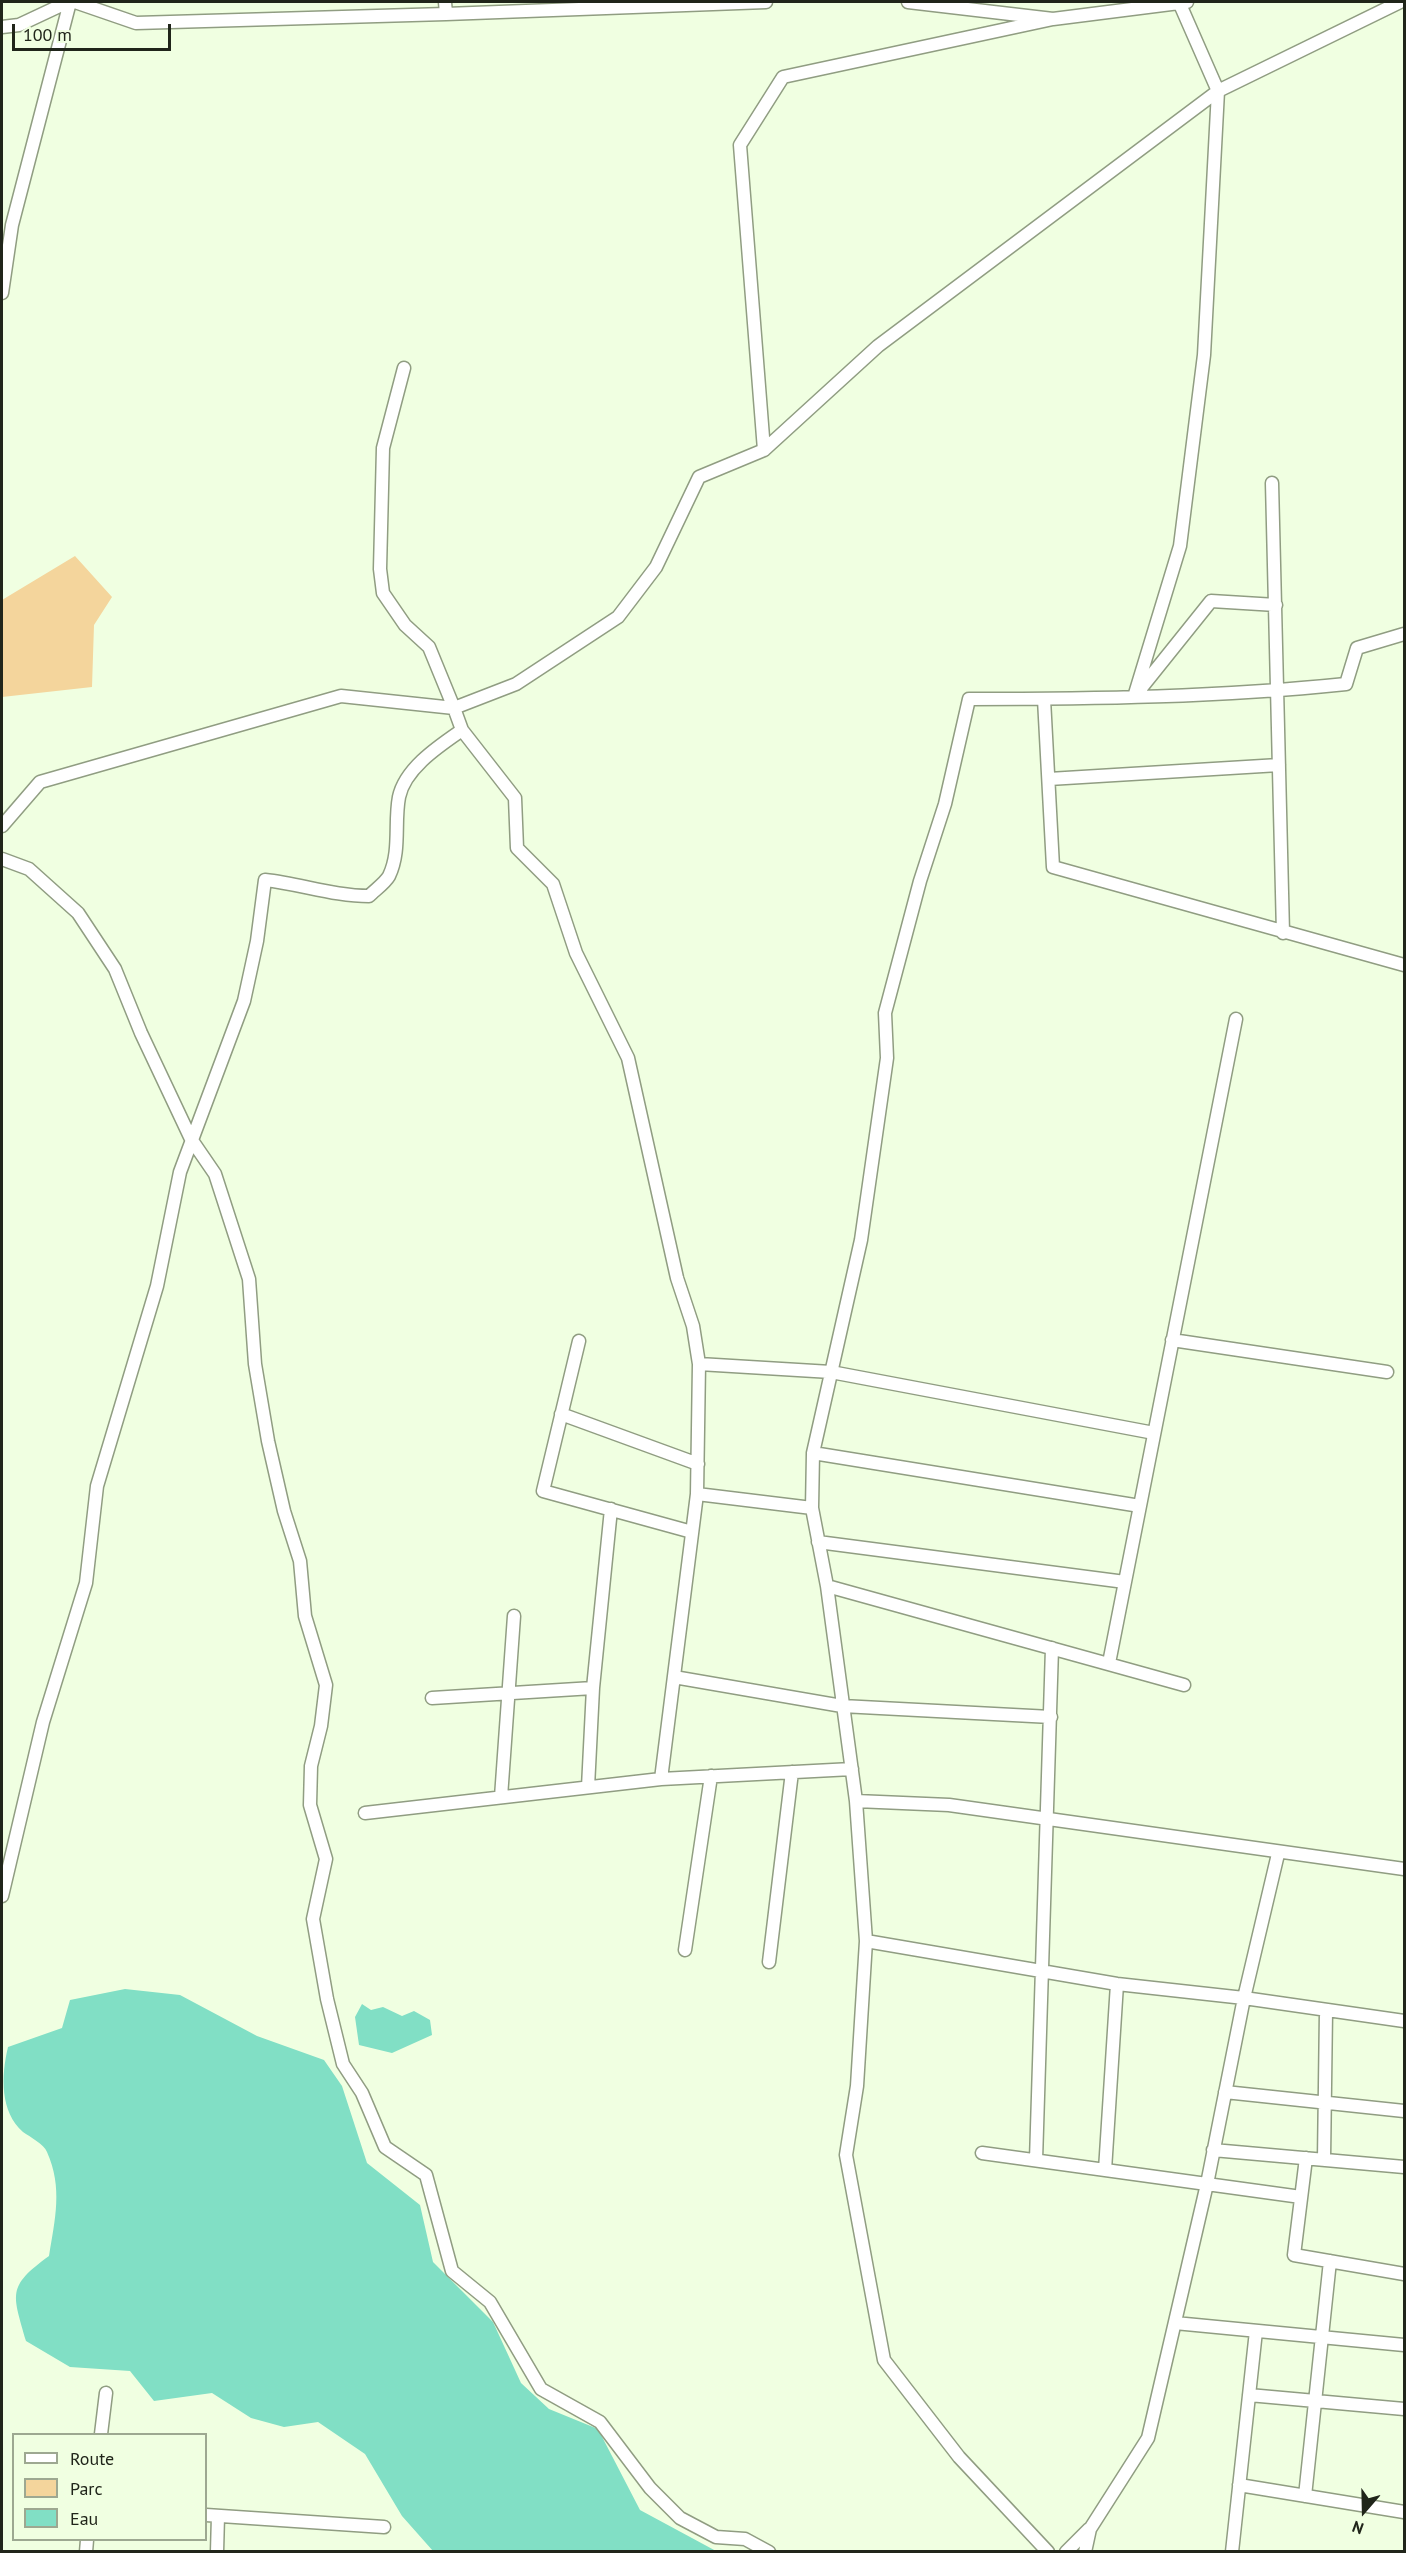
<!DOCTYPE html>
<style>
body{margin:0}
#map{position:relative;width:1406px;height:2553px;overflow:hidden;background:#f0ffe1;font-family:"PT Sans",sans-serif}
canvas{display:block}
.frame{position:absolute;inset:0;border:3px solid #20251a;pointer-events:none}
.legend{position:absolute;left:12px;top:2433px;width:195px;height:108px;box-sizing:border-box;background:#f0ffe1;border:2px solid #9da891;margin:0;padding:8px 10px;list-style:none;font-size:18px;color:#20251a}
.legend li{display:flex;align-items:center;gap:12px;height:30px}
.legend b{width:30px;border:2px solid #9da891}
.north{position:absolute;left:1334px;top:2481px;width:60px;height:60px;-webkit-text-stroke:4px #f0ffe1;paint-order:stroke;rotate:200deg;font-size:16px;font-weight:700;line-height:24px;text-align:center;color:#20251a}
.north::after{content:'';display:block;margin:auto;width:21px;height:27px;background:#20251a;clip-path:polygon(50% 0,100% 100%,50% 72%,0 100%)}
.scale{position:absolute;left:12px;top:24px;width:159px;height:27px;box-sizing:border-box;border:3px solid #20251a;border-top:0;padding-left:8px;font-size:18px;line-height:21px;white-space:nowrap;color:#20251a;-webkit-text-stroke:4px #f0ffe1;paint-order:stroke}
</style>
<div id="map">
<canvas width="1406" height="2553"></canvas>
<div class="frame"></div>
<ul class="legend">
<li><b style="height:8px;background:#fff"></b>Route</li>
<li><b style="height:16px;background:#f4d59c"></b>Parc</li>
<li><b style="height:16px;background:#81dfc5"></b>Eau</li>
</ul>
<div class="north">N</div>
<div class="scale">100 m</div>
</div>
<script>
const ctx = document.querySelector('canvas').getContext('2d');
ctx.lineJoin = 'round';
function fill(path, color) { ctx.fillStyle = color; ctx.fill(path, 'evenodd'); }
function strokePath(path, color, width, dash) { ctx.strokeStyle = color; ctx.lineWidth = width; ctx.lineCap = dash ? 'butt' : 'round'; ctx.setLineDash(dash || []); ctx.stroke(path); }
fill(new Path2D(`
 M75,556L112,597L94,625L92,687L2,697V600Z`), '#f4d59c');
fill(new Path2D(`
 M125,1989L180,1995L257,2036L324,2060L342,2086L367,2163L420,2205L433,2262L493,2322L521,2383L549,2409L598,2429L640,2510L716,2551H433L402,2516L365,2454L318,2422L284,2427L251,2418L212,2393L154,2401L130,2371L70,2367L26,2341C13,2294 6,2287 49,2256C55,2219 63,2188 47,2152C44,2144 30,2137 23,2132C0,2112 1,2076 8,2047L62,2028L70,2000Z
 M362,2004L371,2010L383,2007L402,2016L414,2011L430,2020L432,2035L392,2053L359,2045L355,2017Z`), '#81dfc5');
const minor = new Path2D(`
 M75,2L136,23L446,14L766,2
 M445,2L446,14
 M908,2L1053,19L1187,2
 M1179,2L1218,91L1400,2
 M2,27L19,25L68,2
 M2,293L12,225L70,2
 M404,368L383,448L380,569L383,593L405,625L429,647L454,708L516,684L618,617L656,567L699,477L764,450L740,145L783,77L1053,19
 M764,450L878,346L1218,91L1204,355L1180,546L1134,697
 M1272,483L1283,933
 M1138,692L1211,601L1276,605
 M1044,699L1053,867L1404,965
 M1049,779L1279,765
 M2,826L40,782L341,696L454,708L462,730L515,798L517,848L553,884L576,953L628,1058L677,1278L693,1326L699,1364L697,1494L661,1779
 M2,859L29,869L78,913L115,969L141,1033L191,1139L215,1174L249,1279L255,1364L268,1441L284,1511L300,1561L305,1616L326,1685L321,1726L311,1766L310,1805L326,1859L313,1919L327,1999L343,2064L362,2093L385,2147L426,2175L452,2271L490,2302L541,2389L600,2422L650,2488L680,2518L716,2537L745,2539L769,2552
 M1172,1340L1387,1372
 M579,1341L543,1491L692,1532
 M699,1364L831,1372L1154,1433
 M561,1414L698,1464
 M813,1453L1140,1506
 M697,1494L812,1508
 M818,1542L1125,1582
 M827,1586L1184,1685
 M1109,1663L1236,1019
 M674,1677L842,1706L1051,1717
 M432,1698L593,1688
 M588,1787L593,1688L611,1509
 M501,1797L514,1616
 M856,1801L949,1805L1404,1869
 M365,1813L661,1779L852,1769
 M2,1896L43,1722L86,1583L97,1486L157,1286L180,1172L244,1001L257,941L265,880C301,884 334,896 369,896C375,890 385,883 389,876C401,851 394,823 399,797C405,768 439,746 462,730
 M866,1941L1117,1984L1244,1998L1404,2021
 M685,1950L711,1776
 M769,1962L792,1772
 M1225,2092L1404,2111
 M1213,2150L1404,2167
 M982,2153L1301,2197
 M1306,2158L1294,2255L1404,2274
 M1324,2159L1326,2011
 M1036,2160L1052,1648
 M1105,2170L1117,1984
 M1175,2323L1404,2345
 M1249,2395L1404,2409
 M101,2434L106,2393
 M1239,2485L1404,2512
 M1305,2496L1330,2261
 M206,2515L384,2527
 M86,2552L87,2540
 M217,2552L218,2516
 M1048,2552L959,2457L884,2360L846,2155L857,2086L866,1941L856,1801L827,1586L812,1508L813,1453L861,1240L887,1058L885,1013L920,881L945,804L969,699C1095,699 1220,697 1346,684L1357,648L1404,634
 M1066,2552L1089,2529
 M1085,2552L1090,2529L1148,2438L1207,2184L1244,1998L1278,1854
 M1232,2552L1256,2331`);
strokePath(minor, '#909d82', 15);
strokePath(minor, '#fff', 12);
</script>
